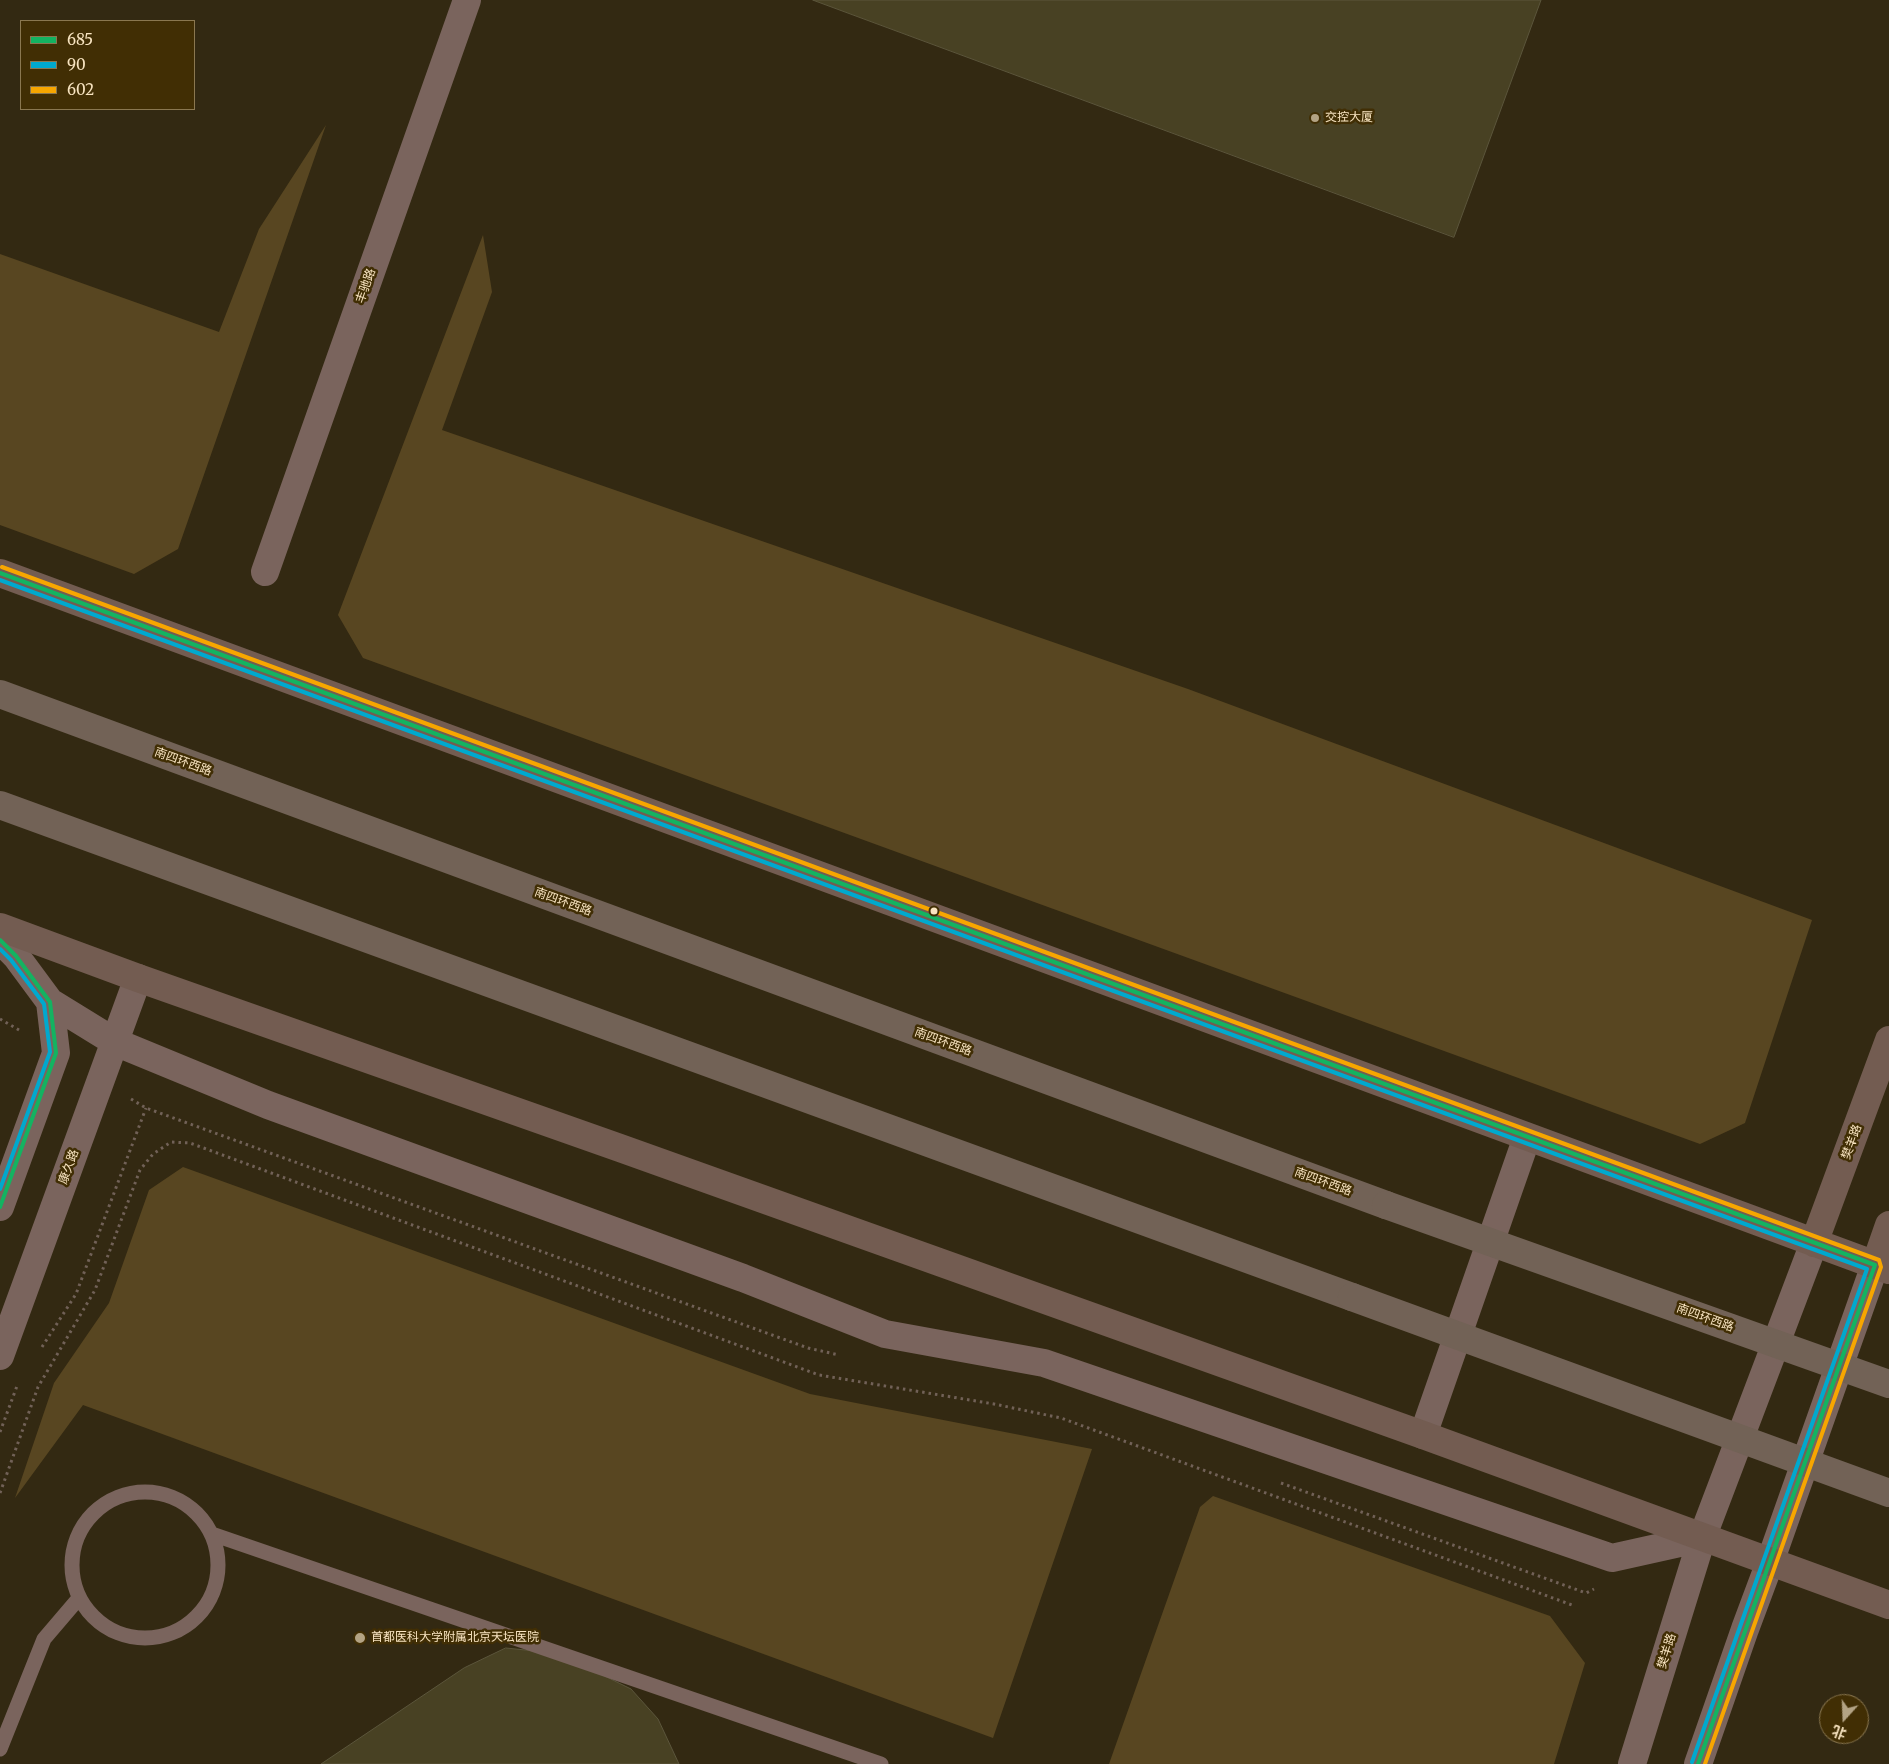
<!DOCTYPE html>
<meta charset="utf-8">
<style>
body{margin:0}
#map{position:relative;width:1889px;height:1764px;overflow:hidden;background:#332912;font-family:Merriweather,"Noto Sans SC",serif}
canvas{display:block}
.legend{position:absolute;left:20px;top:20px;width:175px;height:90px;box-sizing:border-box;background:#412e04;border:1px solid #8a7750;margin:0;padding:6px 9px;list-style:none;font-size:15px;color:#f8e4c1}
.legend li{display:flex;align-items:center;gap:10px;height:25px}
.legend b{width:25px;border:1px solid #8a7750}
.north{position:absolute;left:1819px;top:1694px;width:50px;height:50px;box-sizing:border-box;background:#412e04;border:1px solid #8a7750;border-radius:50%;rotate:200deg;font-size:14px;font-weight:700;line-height:20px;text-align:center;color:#f8e4c1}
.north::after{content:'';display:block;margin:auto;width:18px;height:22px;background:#b3a384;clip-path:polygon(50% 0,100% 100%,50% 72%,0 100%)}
</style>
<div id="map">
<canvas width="1889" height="1764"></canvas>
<ul class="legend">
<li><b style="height:6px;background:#13b361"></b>685</li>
<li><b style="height:6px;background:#00a9ce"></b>90</li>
<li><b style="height:6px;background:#f7a600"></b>602</li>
</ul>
<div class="north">北</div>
</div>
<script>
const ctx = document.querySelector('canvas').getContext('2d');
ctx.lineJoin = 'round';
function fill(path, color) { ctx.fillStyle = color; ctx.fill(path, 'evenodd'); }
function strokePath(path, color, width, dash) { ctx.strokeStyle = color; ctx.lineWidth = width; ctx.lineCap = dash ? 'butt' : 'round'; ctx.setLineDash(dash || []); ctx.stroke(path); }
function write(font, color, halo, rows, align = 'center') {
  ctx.font = font + ' Merriweather,"Noto Sans SC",serif'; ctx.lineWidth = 5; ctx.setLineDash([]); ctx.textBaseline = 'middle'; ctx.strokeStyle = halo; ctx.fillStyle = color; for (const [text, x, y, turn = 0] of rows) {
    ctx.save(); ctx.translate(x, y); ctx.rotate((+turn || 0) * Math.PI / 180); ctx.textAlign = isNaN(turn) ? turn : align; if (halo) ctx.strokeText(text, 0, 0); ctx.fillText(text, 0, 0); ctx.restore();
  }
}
fill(new Path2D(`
 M326,125L178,549L134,574L0,525V254L219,332L259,229Z
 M483,235L492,292L442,430L1188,689L1812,920L1745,1123L1700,1144L363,658L338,615Z
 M183,1167L810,1394L1092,1449L993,1738L83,1405L15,1498L54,1383L109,1303L149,1190Z
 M1213,1496L1550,1616L1585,1663L1554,1764H1109L1200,1507Z`), '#584621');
const building = new Path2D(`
 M813,0H1541L1454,237Z
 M506,1648L535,1651L570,1659L631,1689L658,1719L679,1764H321L464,1668Z`);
fill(building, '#484123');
strokePath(building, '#5c563c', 1);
strokePath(new Path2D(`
 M0,1019L19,1030
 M131,1099L146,1108L808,1348L839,1355
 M42,1347L76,1294L146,1108
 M0,1432L17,1386
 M1281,1483L1586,1593L1594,1589
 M0,1493L38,1387L95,1290L140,1170L153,1154L171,1142L190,1143L819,1375L994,1404L1061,1418L1572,1605`), '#716157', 3, [2.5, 4]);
strokePath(new Path2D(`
 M72 1565a73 73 0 1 1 146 0a73 73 0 1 1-146 0Z
 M212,1534L881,1764
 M0,1749L44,1639L79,1598`), '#7a645d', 15);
strokePath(new Path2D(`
 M265,572L467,0
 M0,940L16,956L50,1002L56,1053L0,1207
 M50,1002L115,1042L268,1105L743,1278L885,1334L1044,1363L1612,1558L1702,1538
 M0,1356L138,978
 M1423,1435L1527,1137
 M1632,1764L1702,1538L1814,1243
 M1698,1764L1745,1629L1770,1562L1875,1265`), '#7a645d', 28);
strokePath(new Path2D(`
 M0,573L1889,1270
 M0,927L138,978L620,1148L1423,1435L1889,1605
 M1814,1243L1889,1040
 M1875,1265L1889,1225`), '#735c51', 28);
strokePath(new Path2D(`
 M0,694L1386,1205
 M0,805L1352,1297`), '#726256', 28);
strokePath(new Path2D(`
 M1386,1205L1889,1384
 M1352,1297L1889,1493`), '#726256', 28);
strokePath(new Path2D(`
 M0,573L1875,1265L1698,1764
 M0,940L16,956L50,1002L56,1053L0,1207`), '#13b361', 4);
strokePath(new Path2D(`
 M0,580L1867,1269L1692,1762
 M0,949L11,960L44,1004L50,1052L0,1189`), '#00a9ce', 4);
strokePath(new Path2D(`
 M2,567L1879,1260L1881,1267L1705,1764`), '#f7a600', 4);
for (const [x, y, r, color] of [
 [1315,118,5,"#b3a384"],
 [934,911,4.5,"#f8e4c1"],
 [360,1638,6,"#b3a384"]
]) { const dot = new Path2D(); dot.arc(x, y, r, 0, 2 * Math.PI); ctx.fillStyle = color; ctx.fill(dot); strokePath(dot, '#412e04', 2); }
write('12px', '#f8e4c1', '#412e04', [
 ["交控大厦",1325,118],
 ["首都医科大学附属北京天坛医院",371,1638]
], 'left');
write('12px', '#f8e4c1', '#412e04', [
 ["丰驰路",366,286,-71],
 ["南四环西路",183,762,20],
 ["南四环西路",563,902,20],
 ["南四环西路",943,1042,20],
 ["樊羊路",1852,1142,-70],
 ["康久路",69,1167,-70],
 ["南四环西路",1323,1182,20],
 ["南四环西路",1705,1318,20],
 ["樊羊路",1667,1651,-73]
]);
</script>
